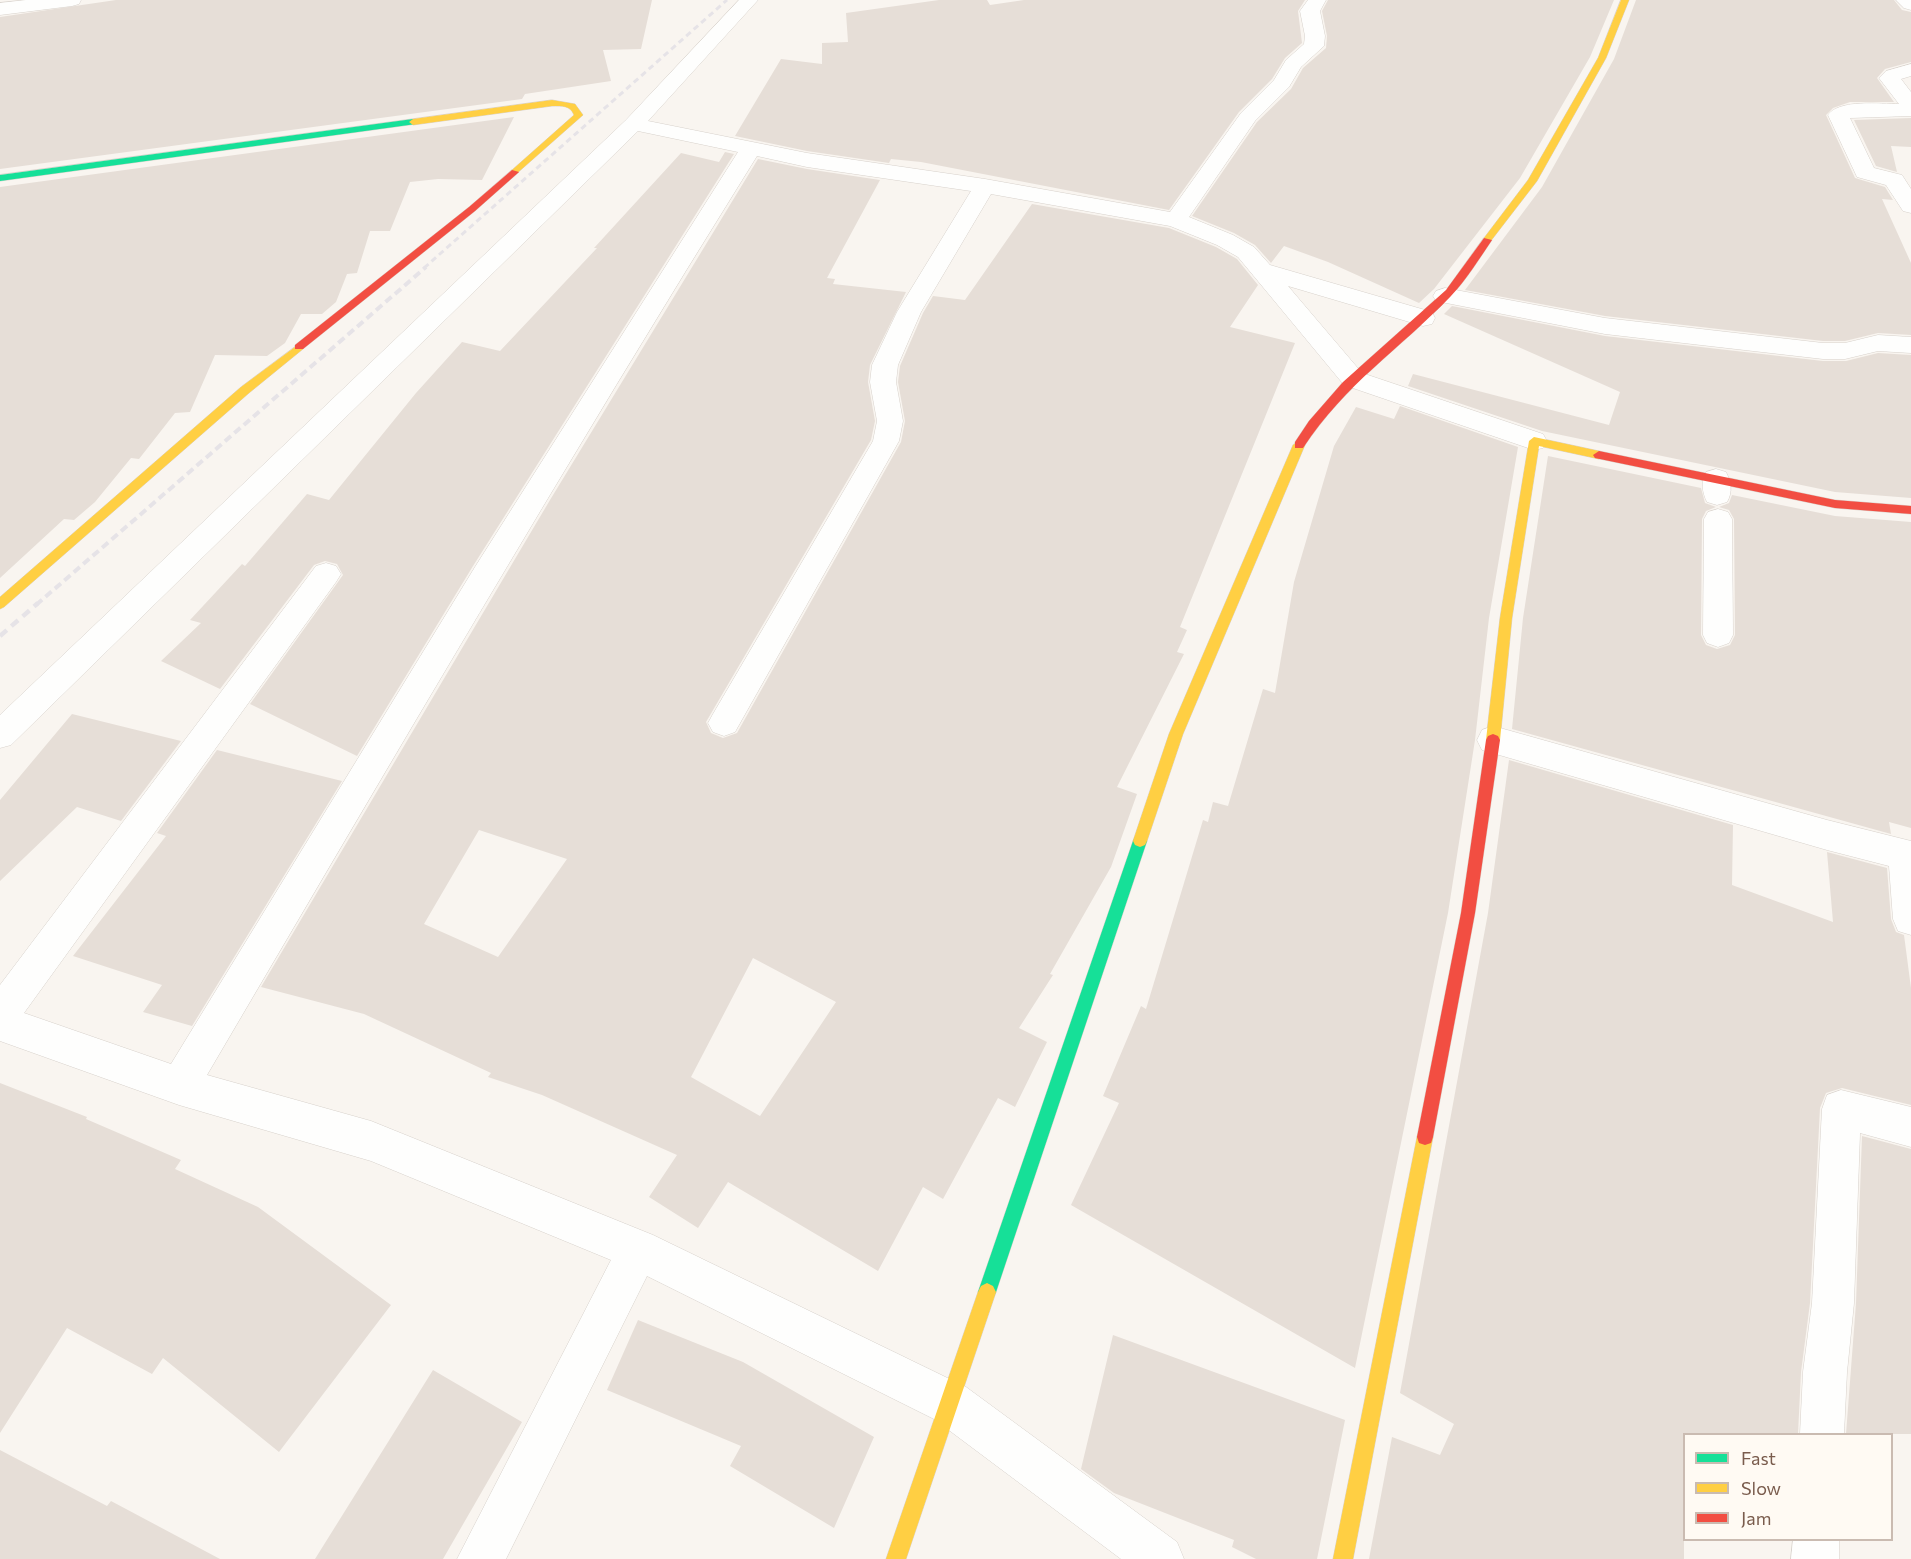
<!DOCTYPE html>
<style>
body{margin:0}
#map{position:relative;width:1911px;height:1559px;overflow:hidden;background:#f9f5f0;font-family:Commissioner,sans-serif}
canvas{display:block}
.legend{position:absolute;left:1683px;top:1433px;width:210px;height:108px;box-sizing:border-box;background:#fffaf3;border:2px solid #cabbb1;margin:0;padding:8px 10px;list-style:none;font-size:18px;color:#7a5c4d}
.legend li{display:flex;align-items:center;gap:12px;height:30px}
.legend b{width:30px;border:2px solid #cabbb1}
</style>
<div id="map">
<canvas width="1911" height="1559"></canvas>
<ul class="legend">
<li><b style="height:8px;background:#16e098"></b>Fast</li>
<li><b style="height:8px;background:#ffcf43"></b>Slow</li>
<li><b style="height:8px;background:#f24e42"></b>Jam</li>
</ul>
</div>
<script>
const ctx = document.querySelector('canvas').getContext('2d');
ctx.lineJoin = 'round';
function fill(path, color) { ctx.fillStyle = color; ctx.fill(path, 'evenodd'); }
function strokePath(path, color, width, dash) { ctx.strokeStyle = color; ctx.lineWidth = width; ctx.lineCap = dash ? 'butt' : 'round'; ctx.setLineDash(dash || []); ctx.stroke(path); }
fill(new Path2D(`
 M116,0H652L641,49L603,50L611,81L525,94L522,99L0,169V17Z
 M939,0H987L990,5L1024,0H1305L1298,11L1302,43L1285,58L1272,79L1239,112L1169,210L921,162L891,159L889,163L807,151L735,136L781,59L822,64V43L848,42L846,13Z
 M1328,0H1614L1590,57L1520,178L1434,289L1419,303L1328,262L1284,246L1271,263L1255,245L1234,233L1192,216L1257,122L1291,89L1303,68L1326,48L1327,36L1322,11Z
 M1636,0H1894L1902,10L1911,12V62L1885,69L1877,78L1894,102H1850L1833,108L1826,115L1855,178L1885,187L1893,200L1882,199L1911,263V335L1878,333L1845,341H1823L1605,316L1465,290L1542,187L1614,59Z
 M514,117L482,180L438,179L410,182L390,231H370L357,273L347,274L336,302L322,314H301L285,343L267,356L215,355L190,412L175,413L139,459L131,458L95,502L74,520L64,519L0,578V187Z
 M1911,118V147L1891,146L1897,172L1876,166L1854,120Z
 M725,152L734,154L473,566L357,756L250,704L343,575L337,564L325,561L314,565L220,689L161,661L201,623L190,620L242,564L245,566L307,494L329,500L416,393L462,342L500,351L597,248H594L681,153L719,162Z
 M758,159L807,169L880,180L827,278L835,279L833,284L906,292L870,365L868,382L875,421L871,440L706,722L711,733L723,738L737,733L901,442L905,421L898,382L900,366L923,313L933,296L965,300L1032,204L1169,228L1216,247L1237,259L1258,285L1230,327L1295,343L1180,627L1187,630L1177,652L1184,654L1117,787L1137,794L1111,867L1050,974L1053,975L1019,1028L1047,1042L1015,1107L998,1098L943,1199L923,1187L878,1271L728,1182L698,1228L649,1197L677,1155L542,1095L488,1077L491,1073L364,1014L261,987L550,500ZM479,830L567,859L498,957L424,924ZM753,958L836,1002L760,1116L691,1077Z
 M1452,306L1605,336L1823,361H1846L1878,353L1911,355V498L1835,492L1542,431L1408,386L1413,374L1609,425L1620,392L1444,314Z
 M1400,406L1518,447L1489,618L1475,740L1448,913L1355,1368L1071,1205L1119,1103L1103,1096L1141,1006L1146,1009L1203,820L1208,822L1213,802L1228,806L1263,689L1275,693L1294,582L1334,446L1356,407L1394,419Z
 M1548,456L1701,488L1705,503L1716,507L1706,511L1702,519L1701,635L1706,645L1717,649L1730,645L1735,635L1734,519L1729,510L1719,507L1729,503L1732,495L1835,516L1911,522V828L1889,822L1891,834L1512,729L1523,618Z
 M72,714L181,741L121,821L77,807L0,881V800Z
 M217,750L342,781L192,1026L143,1012L162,985L73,956L166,836L157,833Z
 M1509,760L1733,825L1732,885L1833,922L1827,852L1887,868L1891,919L1896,932L1904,935L1911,988V1105L1842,1088L1826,1093L1820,1108L1810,1303L1801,1372L1798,1434H1684V1559H1369L1392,1437L1440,1455L1454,1424L1400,1393L1488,913Z
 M0,1083L87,1117L86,1119L181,1160L175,1169L258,1207L391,1305L279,1452L163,1358L152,1374L67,1328L0,1433Z
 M1862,1136L1911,1149V1434H1846L1856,1303Z
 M638,1320L743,1362L874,1437L834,1528L730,1466L741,1446L607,1390Z
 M1113,1335L1345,1420L1317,1559H1256L1232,1547L1234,1540L1114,1493L1081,1469Z
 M433,1370L522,1422L443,1559H315Z
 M0,1450L107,1506L111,1501L220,1559H0Z`), '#e6ded7');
const street = new Path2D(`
 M26,0H81L79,4L72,6L0,15V3Z
 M739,0H758L648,121L807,153L985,179L1170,212L1241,113L1274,80L1286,60L1304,44L1305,36L1300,11L1308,0H1326L1320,11L1325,36L1324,46L1301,67L1289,87L1255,121L1189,217L1233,235L1254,247L1270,265L1432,312L1435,318L1432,324L1423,326L1288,286L1362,373L1543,434L1547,441L1543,448L1534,450L1344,385L1238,257L1217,245L1170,226L991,194L921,312L898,365L896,382L903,421L899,441L735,732L724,736L713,732L708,723L713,714L873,441L877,421L870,382L872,365L897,312L971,191L807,167L757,156C568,459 388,767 207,1075L371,1121L653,1235L966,1387L1177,1542L1184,1559H1121L934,1419L647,1276L506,1559H457L611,1260L371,1161L179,1105L0,1041V985L316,566L326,563L336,566L341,574L336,582L24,1013L171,1064L475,567L738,152L638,131L11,745L0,748V715L626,120Z
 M1896,0H1911V10L1904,8Z
 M1911,64V76L1901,79L1911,92V116L1850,118L1874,168L1902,175L1911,189V213L1903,211L1886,185L1857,177L1828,115C1839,99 1881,104 1899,104L1879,78L1886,71Z
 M1445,288L1605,318L1823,343H1845L1878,335L1911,337V353L1878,351L1845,359H1823L1605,334L1436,301L1433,296L1436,291Z
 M1716,469L1726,472C1731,482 1733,492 1727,502L1717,505L1707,502C1702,492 1701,482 1706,472Z
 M1718,509L1728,512L1732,519L1733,635L1729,643L1718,647L1707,643L1703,635L1704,519L1708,512Z
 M1493,726L1827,820L1911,841V935L1898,931L1893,919L1889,866L1827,850L1482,750L1477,740L1482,730Z
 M1841,1090L1911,1107V1147L1860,1133L1854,1303L1847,1372L1844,1434H1800L1803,1372L1812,1303L1822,1109L1827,1095Z
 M1793,1540H1839V1559H1791Z`);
const fast = new Path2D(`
 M413,119L416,120V124L0,181V175Z
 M1140,835L1145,837L1147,841L996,1292L993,1298L987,1301L981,1298L978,1292L1133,841L1135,837Z`);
const slow = new Path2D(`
 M1621,0H1629L1606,58L1537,181L1490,242H1484V238L1528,180L1598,58Z
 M552,100L575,104L583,115L515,175L511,172L512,170L574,115C570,105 562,106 552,106L413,125L409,122L413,119Z
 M299,344L304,347L303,349L249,393L4,607L0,609V597L241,387Z
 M1534,437L1599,451L1605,455L1599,459L1539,446L1512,618L1500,740L1498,744H1488L1486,740L1500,618L1529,441Z
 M1299,441L1305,445L1183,734L1147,841L1145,845L1140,847L1135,845L1133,841L1169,734L1293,445Z
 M1425,1129L1431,1131L1433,1137L1353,1559H1333L1417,1137L1419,1131Z
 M987,1283L993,1286L996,1292L906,1559H886L978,1292L981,1286Z`);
const jam = new Path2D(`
 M512,170L519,172L475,211L303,349H295V345L469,207Z
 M1484,238L1492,240C1479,259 1467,279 1451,296C1399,350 1346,383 1303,448H1295V442L1309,421L1343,382L1446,290Z
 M1599,451L1835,500L1911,506V514L1835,508L1595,458L1593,455Z
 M1493,734L1498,736L1500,740L1475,913L1433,1137L1431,1143L1425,1145L1419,1143L1417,1137L1461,913L1486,740L1488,736Z`);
strokePath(street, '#d7d1cb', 1);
strokePath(fast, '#d9d2cb', 1);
strokePath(slow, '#d9d2cb', 1);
strokePath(jam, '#d9d2cb', 1);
fill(street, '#fefefd');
fill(fast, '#16e098');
fill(slow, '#ffcf43');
fill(jam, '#f24e42');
strokePath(new Path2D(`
 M424,268L727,0`), '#e6e3e7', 3, [6, 4]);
strokePath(new Path2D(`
 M36,605L426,267`), '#e6e3e7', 4, [8, 4.5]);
strokePath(new Path2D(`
 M0,636L38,603`), '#e6e3e7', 4.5, [9, 6]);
</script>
